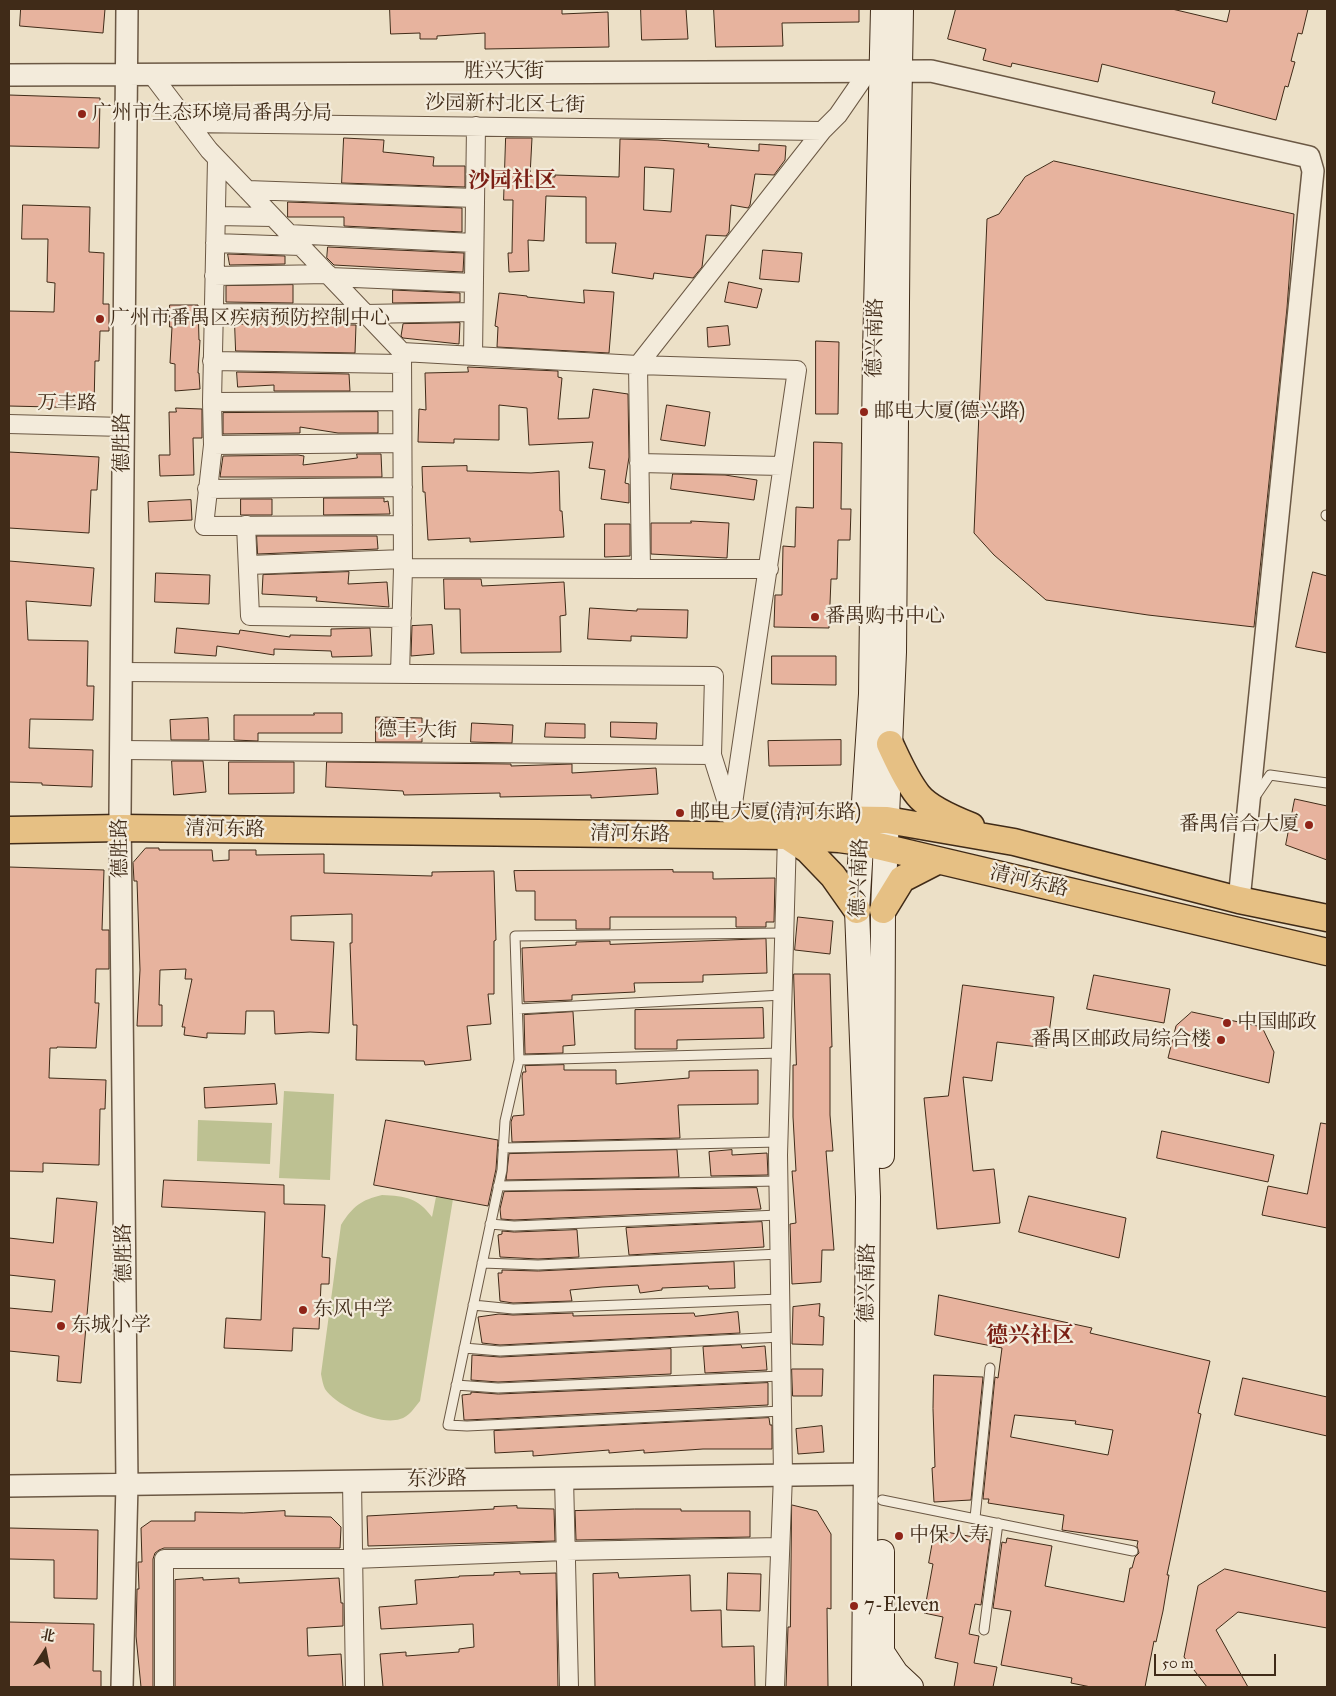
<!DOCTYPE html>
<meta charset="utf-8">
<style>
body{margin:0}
#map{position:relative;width:1336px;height:1696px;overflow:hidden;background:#ece0c7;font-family:"IM FELL Great Primer","Noto Serif SC",serif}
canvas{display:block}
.frame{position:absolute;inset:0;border:10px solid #402b18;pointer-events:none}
.north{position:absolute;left:20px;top:1626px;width:50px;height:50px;-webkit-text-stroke:4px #f3ebdb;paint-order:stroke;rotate:11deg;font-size:14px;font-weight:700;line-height:20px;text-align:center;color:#402b18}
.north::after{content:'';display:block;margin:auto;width:18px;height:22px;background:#402b18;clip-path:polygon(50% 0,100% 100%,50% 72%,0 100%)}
.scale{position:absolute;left:1154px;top:1654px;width:122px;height:22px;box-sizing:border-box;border:2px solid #402b18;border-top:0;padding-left:6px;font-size:15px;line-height:18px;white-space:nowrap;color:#402b18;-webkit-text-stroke:4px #f3ebdb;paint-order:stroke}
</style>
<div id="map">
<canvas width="1336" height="1696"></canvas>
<div class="frame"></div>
<div class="north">北</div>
<div class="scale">50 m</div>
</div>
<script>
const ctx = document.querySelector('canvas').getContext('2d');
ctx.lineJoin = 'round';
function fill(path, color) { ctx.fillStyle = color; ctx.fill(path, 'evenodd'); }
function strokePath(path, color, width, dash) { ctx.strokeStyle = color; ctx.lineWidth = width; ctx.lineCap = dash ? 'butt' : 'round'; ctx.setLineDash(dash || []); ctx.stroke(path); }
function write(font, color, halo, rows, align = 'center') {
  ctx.font = font + ' "IM FELL Great Primer","Noto Serif SC",serif'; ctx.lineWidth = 4.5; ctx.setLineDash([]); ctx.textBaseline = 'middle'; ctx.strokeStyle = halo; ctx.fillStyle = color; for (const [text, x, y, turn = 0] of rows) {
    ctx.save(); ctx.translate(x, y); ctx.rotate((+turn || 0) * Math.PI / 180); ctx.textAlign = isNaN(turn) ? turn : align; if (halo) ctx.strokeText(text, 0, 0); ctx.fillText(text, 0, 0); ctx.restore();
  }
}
fill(new Path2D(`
 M284,1091L334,1094L330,1180L279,1178Z
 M198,1120L272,1123L270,1164L197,1161Z
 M382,1195C406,1196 418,1198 432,1217L436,1197L453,1199L420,1401C414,1408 409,1417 400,1419C380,1426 336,1406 325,1389C323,1385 322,1379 321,1374L341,1225C353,1206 361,1200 382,1195Z`), '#bdc192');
const building = new Path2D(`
 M21,9H105L103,33L20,26Z
 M390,9H562V14L608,12L609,47L485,49V33L437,36V39H420V33L391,34Z
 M641,9H686L688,39L642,40Z
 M714,9H859V22L782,23L783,46L716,47Z
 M956,9H1172L1227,22L1230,9H1308L1302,34L1298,33L1291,61L1295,62L1288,87L1285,86L1276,120L1212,103L1215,92L1102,64L1098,82L1012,63L1011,67L983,60L986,49L948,39Z
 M9,95L100,98L99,148L9,146Z
 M344,138L384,140L383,152L434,157L433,166H465V187L342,183Z
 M506,138H532L530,176L555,177V175L619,177L620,139L658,140L709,144L708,147L759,151V144L786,146L785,160L774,175L755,174L750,205L748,208L731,205L729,232L726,236L706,235L702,267L693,278L654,273L653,279L612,273L616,243H586V197L546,196L544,241L528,240L529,271L509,272L508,253H512L513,200H504ZM645,167L674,169L671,212L644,210Z
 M1054,161L1294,214L1287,308L1254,627L1148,615L1046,600L994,555L974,533L987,219L999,214L1025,177Z
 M288,202L462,208V232L344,226V217H288Z
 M23,205L90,207L89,252L104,253L103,304H109V331H100L99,361H95L94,408L9,406V311L54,312L55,283L47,282L48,239H22Z
 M328,247L464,253L463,272L334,265L327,258Z
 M763,250L802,253L799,282L760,279Z
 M228,254L285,256V264L230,265Z
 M729,282L762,289L757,308L725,302Z
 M293,285V303L226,302V286Z
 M393,290L460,293V302L393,303Z
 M584,290L614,292L609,353L497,347L498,327L495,326L499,293L527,296V297L584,303Z
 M170,305H198L199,340H200L198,373H199L200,389L175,391V364L170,363L172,327H170Z
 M460,323L459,344L403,338L401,336L403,324Z
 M235,324L356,325L355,353L236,351Z
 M728,326L730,345L708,347L707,328Z
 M816,341L839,342L838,414H816Z
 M468,367L558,371V377L562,378L558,419L589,418L593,389L628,394L629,457L625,483L629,484V503L601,499L605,470L589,468L593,442L529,445L527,408L499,405V440L454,439V443L418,442L419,409L426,410L425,373L468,372Z
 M237,372L349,374L350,391H274V385L238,387Z
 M667,405L710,412L705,446L661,440Z
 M176,408L202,409V438H193L194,475L160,476L159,455H170L169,412H176Z
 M378,412V433H338L300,427V433L223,434V413Z
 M814,442L842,443L841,509H851L850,540H838L837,579H831L829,628L774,627L775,595H782L783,546L795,547L796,507L813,508Z
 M9,452L99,457L97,490H91L89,533L9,528Z
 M357,454H381L382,477H220L223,456L298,455L304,456L303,465L357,458Z
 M467,466V471L531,473L559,471L560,511H562L564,537L470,542V538L428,540L425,492H423L422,467Z
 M673,474L725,475L757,480L754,500L671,489Z
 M324,498H384V502L388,501L390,514L324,515Z
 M241,499H272V515H241Z
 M191,500L192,520L149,522L148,502Z
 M691,521L729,523L727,558L651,554V523H691Z
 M605,524H630V556L605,557Z
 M257,536H377L378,549L258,554Z
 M9,561L94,568L91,606L26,601L28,640L88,641L87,686H94L93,720L30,719L29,748L93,750L92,787L42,785V783L9,782Z
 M349,572L348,584L387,582L389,607L316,601L317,597L262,594L263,575Z
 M1313,572L1327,576V653L1296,647Z
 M156,573L210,575L209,604L155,602Z
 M444,579H481L482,586L564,582L566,615L560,616L561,652L461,653L460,609H445Z
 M590,608L637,611V609L688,610L687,638L631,636V641L588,639Z
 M432,625L434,654L411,656L412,626Z
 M177,628L239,634L240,630L290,637V635L331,636V629L370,628L372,656L332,657L331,651L274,649V655L217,646L216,656L175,653Z
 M772,656H836V685L772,684Z
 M314,713H342V733H258V741L234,740V715H314Z
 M376,717L422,718V742H376Z
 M208,718L209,740H171L170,720Z
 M611,722L657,723L656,739L611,737Z
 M472,723L513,725L512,743L471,742Z
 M546,723L585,724V738L545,737Z
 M841,740V765L769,766L768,741Z
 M172,761H203L206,792L174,795Z
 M229,762H294V793L229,794Z
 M327,762L511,764V766L572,764V773L656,768L658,794L591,798V795L500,797V793L404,795L403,791L326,787Z
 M1295,799L1327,806V860L1286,845Z
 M146,848H159V850H212L213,861L229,860V850H256V855L324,854V873L432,876V872L494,871L496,940L494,941V994H488L491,1024L467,1026L471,1060L425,1065L424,1061L356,1060L357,1025H353L350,943H352V914L291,916V940L334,942L329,1033L310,1032L275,1034L274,1011H246L245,1034L207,1033V1038L184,1035L185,1027H182L192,979H185L186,969L160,970L159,1005H162V1026H137L140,970L137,881H134L133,863Z
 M9,867L104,870L102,930H109V969H96L95,1003H99L96,1048L57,1047V1048H50L49,1078L106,1080L105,1109H100L99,1165L43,1163V1172L9,1171Z
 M673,870V872H713V879L775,878L774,922H766V927H736V917H610V929H576V920H535V891H516L514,871Z
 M798,917L833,921L830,954L795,950Z
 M766,939L767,973L703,975V982L634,983L635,992L572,995V1000L524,1002L522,948L576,945V942L610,941V944Z
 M794,974H830L832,1047H830V1115L833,1151H826L834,1250H822L821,1282L792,1284L790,1224L796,1223L792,1171H796L793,1117V1065H796Z
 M1094,975L1170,989L1164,1023L1087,1009Z
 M963,985L1054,997L1047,1048L997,1042L992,1081L963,1077L973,1171L994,1169L1000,1223L937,1229L924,1098L948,1096Z
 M763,1008L764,1038L677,1040V1049H635V1010Z
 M573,1012L575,1045L563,1046V1053L525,1054L524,1015Z
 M1192,1012L1262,1027L1274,1052L1269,1083L1168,1058L1176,1026Z
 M564,1065V1070H616V1084L689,1078V1071L758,1070V1104L678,1105L680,1138L512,1142L511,1122L513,1116L524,1115L522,1076L523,1072H526L525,1066Z
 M275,1084L277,1104L205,1108L204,1088Z
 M386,1120L498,1140L496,1169L488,1206L374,1185Z
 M1321,1123L1327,1124V1228L1262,1215L1268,1186L1307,1194Z
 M1162,1131L1274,1155L1268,1182L1157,1158Z
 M677,1150L679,1177L506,1180L509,1154Z
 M732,1150V1155L767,1153L768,1175L711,1176L709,1152Z
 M164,1180L284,1185V1204L325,1205L322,1257L330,1258L329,1284H321L319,1329L293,1328L292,1351L224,1348L226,1318L261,1320L265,1212L162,1207Z
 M757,1188L761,1209L514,1220L501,1219L500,1209L504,1192Z
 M1029,1196L1126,1218L1119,1258L1019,1232Z
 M57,1198L97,1202L81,1383L57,1381L59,1356L9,1351V1308L52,1312L55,1280L9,1275V1238L53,1243Z
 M762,1222L764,1247L629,1255L626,1228Z
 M577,1230L579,1257L538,1259L500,1257L498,1235L502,1234V1231L514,1232Z
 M734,1262L735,1288L709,1289L708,1286L662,1288V1290L640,1293L638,1285L602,1287L570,1290L572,1301L513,1303L500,1301L498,1273H502V1270L538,1271Z
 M939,1295L1092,1328L1090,1333L1210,1361L1198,1413L1201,1414L1167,1575H1169L1163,1611L1156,1642L1154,1641L1145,1687H1091L1071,1683L1072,1678L1001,1665L1011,1611L993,1608L1002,1542L1006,1543L1007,1538L1052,1546L1045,1586L1124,1602L1130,1568H1132L1135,1557L1139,1553L1137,1546L1138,1541L1062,1530L1064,1515L988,1503L989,1499H983L995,1377L998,1378L1002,1348L935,1335ZM1015,1415L1076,1421L1075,1424L1113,1430L1108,1455L1011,1437Z
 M820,1304L819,1316L824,1317L823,1345L792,1344L793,1307Z
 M738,1312L740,1333L500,1345L482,1343L478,1317L499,1314L513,1315L573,1313V1316L694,1313L695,1316Z
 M741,1345L742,1348L765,1346L767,1370L705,1373L703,1347Z
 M671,1349V1374L498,1382L471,1380L472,1355L500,1357Z
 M792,1369H823L822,1396H793Z
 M934,1375L983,1377L971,1500L934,1502L932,1468L935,1467L933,1409Z
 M1243,1378L1327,1397V1436L1235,1415Z
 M768,1383V1405L467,1420H464L462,1395L471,1394V1392L498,1394Z
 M769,1418L770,1425H772V1449H703L644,1453V1450L609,1453V1450L533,1456V1451L495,1453L494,1431Z
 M822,1426L824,1452L798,1454L796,1429Z
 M792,1505L817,1511L831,1534V1609L827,1608L828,1687H786L788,1627H790Z
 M517,1506V1508L554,1509L555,1541L368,1546L367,1516L494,1509V1507Z
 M635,1509H681V1511H750V1537L576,1540L575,1511Z
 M285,1511V1516L331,1517L341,1527L340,1548H164L159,1550L155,1553L153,1559V1687H141L136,1636L137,1589H139L138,1562H142L141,1528L151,1521H195V1512L243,1513Z
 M9,1528L98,1530L97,1599L54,1598V1560L9,1559Z
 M935,1530L990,1540L981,1605L975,1604L969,1634L979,1636L974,1663L997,1667L993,1687H954L958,1663L935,1658L943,1617L924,1613L933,1564L929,1563Z
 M1225,1569L1327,1592V1628L1238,1612L1216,1630L1248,1687H1207L1184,1657L1198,1586Z
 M520,1572V1574L556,1573L558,1687H383L380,1654L406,1652V1656L459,1652V1649L474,1647L473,1624L381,1629L379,1607L417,1604L415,1580L459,1577V1576L494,1575V1573Z
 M618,1573L619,1578L690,1575L691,1611L721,1610L722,1647L754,1646L755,1687H595L593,1574Z
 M728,1573L761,1574L760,1611L727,1610Z
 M203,1578V1580L239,1578V1583L339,1578L341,1603H343V1626L307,1628L308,1656L341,1654L343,1687H175V1580Z
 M9,1622L94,1624L93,1671H101V1687H9Z`);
fill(building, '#e7b39e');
strokePath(building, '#402b18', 1);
const service = new Path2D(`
 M1326,515L1327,516
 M1255,797L1270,775L1327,783
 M518,1009L783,995
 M519,1060L781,1053
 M503,1148L779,1142
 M498,1186L779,1181
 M490,1224L514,1226L779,1215
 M482,1263L538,1265L780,1254
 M473,1305L513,1309L781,1299
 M464,1348L500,1351L781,1337
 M456,1385L498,1388L781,1376
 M782,1411L467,1426L448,1425L502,1170L505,1121L519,1060L515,936L784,933
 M882,1500L1133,1551
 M975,1518L990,1368
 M984,1630L998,1523`);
const minor = new Path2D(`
 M152,75L209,150L402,352L403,568L400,674
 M188,123L822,131
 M217,159L212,402L213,445L204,526L403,525
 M247,190L475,198
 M216,216L273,217
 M288,234L474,243
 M215,243L301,246
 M214,276L328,274
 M330,277L474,283
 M214,313L365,314L473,312
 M402,352L638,365L822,131L838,115L869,70
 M473,356L476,126
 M212,361L402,364
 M212,402L402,401
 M9,424L123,427
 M213,445L402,443
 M639,463L782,466
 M207,489L403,487
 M246,525L250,616L402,618
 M249,565L403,559
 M403,568L641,569L638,365L797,370L731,817
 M641,569H769
 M121,672L714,676L712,755L730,812
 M121,750L712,755
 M564,1478L569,1687
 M352,1481L355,1687
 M164,1687V1559H353L566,1551L780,1547
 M775,1687L783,1475L778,1155L787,836`);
const tertiary = new Path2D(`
 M9,75L931,71L1309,157L1313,171L1239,900
 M9,1486L866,1474
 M122,1687L127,1484L120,813L127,9`);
const secondary = new Path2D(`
 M882,1156L883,910L894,652L898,186L901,9
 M882,1552V1687
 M882,1652L896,1673L911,1687
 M864,1687L868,1197L857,910L871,694L875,353L883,9`);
const primary = new Path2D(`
 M890,744C898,761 906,780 918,795C928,808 956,820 971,826
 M744,818L887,820L1014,842L1239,900L1327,918
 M9,830L121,828L787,836L839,839L861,842L1327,952
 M787,836L808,850L833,876L857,910
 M883,910L902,879L937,861`);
strokePath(service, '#6b5844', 11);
strokePath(minor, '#6b5844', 20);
strokePath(tertiary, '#6b5844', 24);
strokePath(secondary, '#402b18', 26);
strokePath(primary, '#402b18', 29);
strokePath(service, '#f3ebdb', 9);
strokePath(minor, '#f3ebdb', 18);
strokePath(tertiary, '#f3ebdb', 21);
strokePath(secondary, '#f3ebdb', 24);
strokePath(primary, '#e6c084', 26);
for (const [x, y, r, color] of [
 [82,114,5,"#8f2418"],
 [100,319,5,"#8f2418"],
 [864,412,5,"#8f2418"],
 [815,617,5,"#8f2418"],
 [680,813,5,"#8f2418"],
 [1309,825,5,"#8f2418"],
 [1227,1023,5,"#8f2418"],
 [1221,1040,5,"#8f2418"],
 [303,1310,5,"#8f2418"],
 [61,1326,5,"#8f2418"],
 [899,1536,5,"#8f2418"],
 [854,1606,5,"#8f2418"]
]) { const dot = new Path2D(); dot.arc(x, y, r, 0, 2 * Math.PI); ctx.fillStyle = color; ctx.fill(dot); strokePath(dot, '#f3ebdb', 2); }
write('20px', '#402b18', '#f3ebdb', [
 ["胜兴大街",504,72],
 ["沙园新村北区七街",505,105,1],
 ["德兴南路",876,338,-89],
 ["万丰路",67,404,1],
 ["德胜路",123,443,-90],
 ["德丰大街",417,731,1],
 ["清河东路",225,830,1],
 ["清河东路",630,835,1],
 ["德胜路",121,848,-91],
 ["德兴南路",860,878,-88],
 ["清河东路",1029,882,13],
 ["德胜路",125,1253,-91],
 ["德兴南路",868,1283,-89],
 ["东沙路",437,1480,-1]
]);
write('20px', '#402b18', '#f3ebdb', [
 ["广州市生态环境局番禺分局",92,114],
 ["广州市番禺区疾病预防控制中心",110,319],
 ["邮电大厦(德兴路)",874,412],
 ["番禺购书中心",825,617],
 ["邮电大厦(清河东路)",690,813],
 ["番禺信合大厦",1299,825,"right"],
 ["中国邮政",1237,1023],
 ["番禺区邮政局综合楼",1211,1040,"right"],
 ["东风中学",313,1310],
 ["东城小学",71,1326],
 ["中保人寿",909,1536],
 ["7-Eleven",864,1606]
], 'left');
write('bold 22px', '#7a1f14', '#f3ebdb', [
 ["沙园社区",512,182],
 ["德兴社区",1030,1337]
]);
</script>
